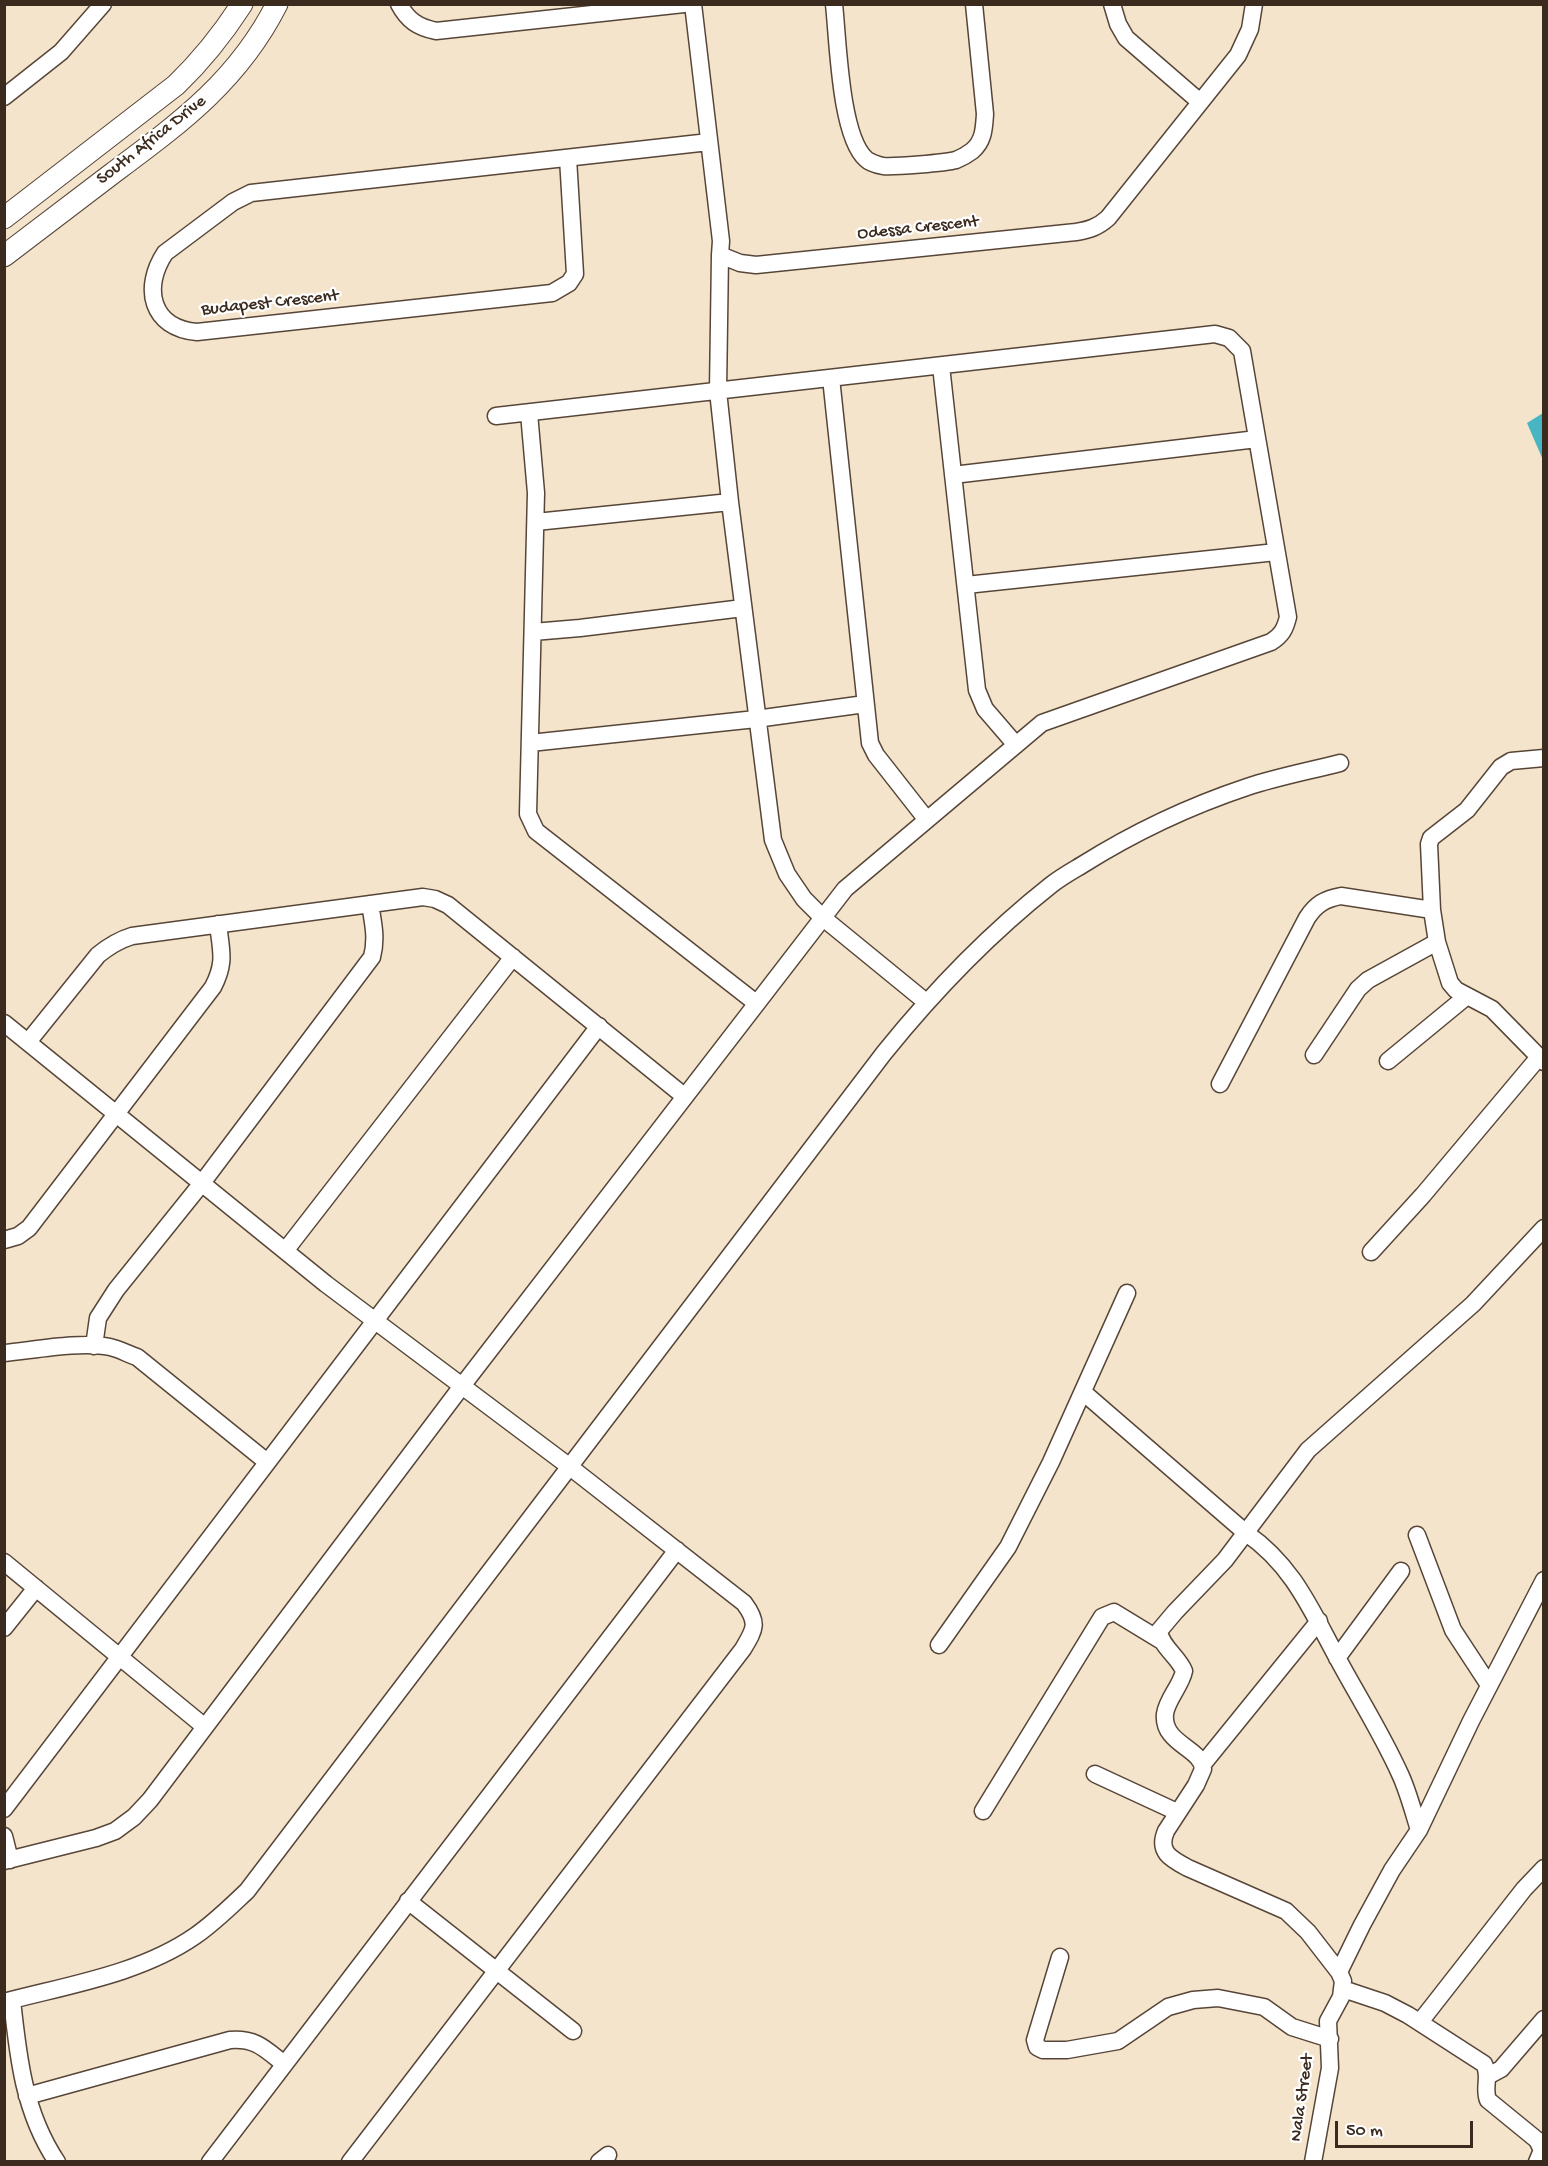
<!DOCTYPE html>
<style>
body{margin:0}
#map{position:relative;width:1548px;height:2166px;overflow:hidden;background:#f5e4cc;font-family:"Gochi Hand",sans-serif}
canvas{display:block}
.frame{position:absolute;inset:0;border:6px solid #3b2a1e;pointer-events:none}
.scale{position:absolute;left:1335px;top:2121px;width:138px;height:27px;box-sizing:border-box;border:3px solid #3b2a1e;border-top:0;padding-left:8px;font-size:18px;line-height:21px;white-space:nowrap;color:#3b2a1e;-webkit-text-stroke:4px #fff;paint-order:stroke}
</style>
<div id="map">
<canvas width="1548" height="2166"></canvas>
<div class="frame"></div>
<div class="scale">50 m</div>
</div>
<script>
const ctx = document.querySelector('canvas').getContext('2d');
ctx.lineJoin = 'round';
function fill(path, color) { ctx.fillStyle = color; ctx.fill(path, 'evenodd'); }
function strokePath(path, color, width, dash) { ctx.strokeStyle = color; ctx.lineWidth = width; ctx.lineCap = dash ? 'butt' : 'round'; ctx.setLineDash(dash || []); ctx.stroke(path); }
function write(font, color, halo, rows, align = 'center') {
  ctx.font = font + ' "Gochi Hand",sans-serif'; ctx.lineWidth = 4.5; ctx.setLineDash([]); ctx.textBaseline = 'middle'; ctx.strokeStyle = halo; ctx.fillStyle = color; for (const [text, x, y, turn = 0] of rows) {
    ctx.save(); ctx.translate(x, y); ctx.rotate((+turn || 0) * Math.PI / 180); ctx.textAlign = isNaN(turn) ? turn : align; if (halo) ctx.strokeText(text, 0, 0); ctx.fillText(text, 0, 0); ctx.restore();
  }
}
fill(new Path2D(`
 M1543,413V460L1527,423Z`), '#48b6c2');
const minor = new Path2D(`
 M399,4C408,21 418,27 436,31L684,4
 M693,4L721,241L720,255L740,263L756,265L1076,232C1089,230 1098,227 1108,218L1238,55L1250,29L1254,4
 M834,4C838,40 840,136 866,159C869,162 878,165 883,166C894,167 945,163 956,160C961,158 968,154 972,151C984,141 984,128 985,114L974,4
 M1112,4L1118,24L1126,38L1200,102
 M4,97L61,52L103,4
 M568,158L575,274L569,283L552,293L197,332C151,328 142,288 165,253L233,202L251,193L709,142
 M720,255L718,391L730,502L773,840L787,874L804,899L822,917L926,1002
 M941,366L977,690L985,709L1016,745
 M831,378L870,743L876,755L927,820
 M529,413L536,493L528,814L536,831L756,1003
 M953,475L1257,439
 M536,522L730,502
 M966,585L1276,552
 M533,632L580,628L743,608
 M530,743L756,719L865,704
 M1432,910L1429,844L1431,838L1467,810L1501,767L1511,761L1544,758
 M4,1023L326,1284L570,1467L744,1603C759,1623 755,1629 743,1649L350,2162
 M28,1042L98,955C109,946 119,940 132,936L423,897L435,899L448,905L684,1096
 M1314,1055L1358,989L1368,980L1437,942
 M1388,1061L1467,996
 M1220,1084L1307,918C1316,904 1325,899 1341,896L1432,910L1437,942L1450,983L1456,990L1492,1009L1544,1062
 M4,1240L18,1236L29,1228L213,987C226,962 221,951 218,924
 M285,1251L513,957
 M1371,1252L1423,1195L1539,1057
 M94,1346L98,1318L116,1290L202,1183L372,957C377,938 373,923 370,904
 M4,1353C35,1350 81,1341 110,1347C119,1349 128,1354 137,1357L267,1462
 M1083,1392L1246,1533C1294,1566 1312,1612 1339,1661C1359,1698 1382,1734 1400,1774C1408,1791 1413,1811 1419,1830
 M1417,1535L1453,1630L1489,1685
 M4,1562L205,1727
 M4,1628L36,1588
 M939,1645L1008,1547L1051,1462L1127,1293
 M1337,1658L1401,1571
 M1203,1764L1319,1621
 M1095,1774L1177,1812
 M4,1809L599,1026
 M983,1811L1102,1617L1114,1612L1160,1640
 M4,1836L10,1860
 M4,1861L96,1838L115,1831L134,1817L150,1800L462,1386L845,889L1042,723L1271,642C1282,635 1285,629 1288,617L1242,351L1229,338L1215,334L496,416
 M408,1901L573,2031
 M1060,1957L1035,2040L1037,2047L1043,2050H1067L1118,2041L1168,2007L1193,2000L1218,1998L1264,2007L1292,2027L1330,2039
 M1339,1972L1362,1925L1392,1870L1419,1830L1471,1721L1544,1580
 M1343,1989L1385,2003L1408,2015L1484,2064C1491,2076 1483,2088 1488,2100L1537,2140L1542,2150L1537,2162
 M12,2000C18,2057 24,2113 57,2162
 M4,2002C68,1985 140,1974 195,1936C214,1923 231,1906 247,1891L884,1053C934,991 989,934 1051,885C1061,877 1072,871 1082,865C1133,833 1190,806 1247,787C1277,777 1309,771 1340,763
 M1420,2022L1524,1889L1544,1868
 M1488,2076L1501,2069L1544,2019
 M27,2096L230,2040C256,2038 265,2049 284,2064
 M210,2162L677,1550
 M599,2162L608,2155
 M1313,2162L1330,2068L1328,2021L1341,1997L1343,1981L1339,1972L1308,1932L1286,1911L1188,1868C1171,1859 1157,1852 1166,1831L1196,1785L1203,1769C1202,1748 1162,1744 1165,1714C1167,1699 1181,1686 1184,1671C1178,1656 1161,1647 1159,1631L1175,1612L1225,1560L1308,1450L1473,1304L1544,1228`);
const tertiary = new Path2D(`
 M4,218L176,85C202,60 222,35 242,4
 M4,256C41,228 77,200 113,173C180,123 238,81 277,4`);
strokePath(minor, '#574638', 19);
strokePath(tertiary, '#574638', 23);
strokePath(minor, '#fff', 16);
strokePath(tertiary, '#fff', 21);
write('18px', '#3b2a1e', '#fff', [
 ["South Africa Drive",152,141,-38],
 ["Odessa Crescent",918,229,-6],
 ["Budapest Crescent",270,304,-6],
 ["Nala Street",1303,2098,-82]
]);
</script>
